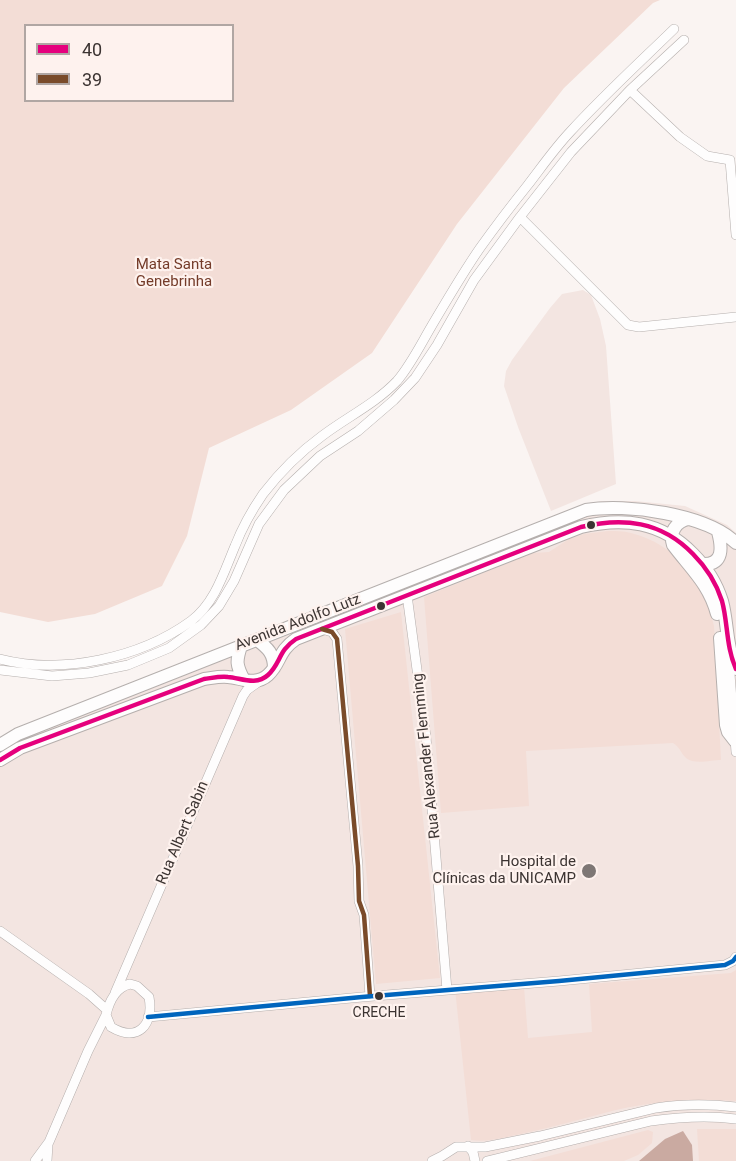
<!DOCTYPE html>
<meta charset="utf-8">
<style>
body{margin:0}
#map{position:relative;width:736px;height:1161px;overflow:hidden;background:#faf4f2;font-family:Roboto,sans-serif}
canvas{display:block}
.legend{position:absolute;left:24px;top:24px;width:210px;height:78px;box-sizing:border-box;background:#fef2ee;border:2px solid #b0a6a3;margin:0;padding:8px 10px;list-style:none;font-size:18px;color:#3c3432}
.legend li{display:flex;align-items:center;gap:12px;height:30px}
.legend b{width:30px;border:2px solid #b0a6a3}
</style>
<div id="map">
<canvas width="736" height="1161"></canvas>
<ul class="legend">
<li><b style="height:8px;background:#e5007d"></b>40</li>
<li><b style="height:8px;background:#7a4b2a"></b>39</li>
</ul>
</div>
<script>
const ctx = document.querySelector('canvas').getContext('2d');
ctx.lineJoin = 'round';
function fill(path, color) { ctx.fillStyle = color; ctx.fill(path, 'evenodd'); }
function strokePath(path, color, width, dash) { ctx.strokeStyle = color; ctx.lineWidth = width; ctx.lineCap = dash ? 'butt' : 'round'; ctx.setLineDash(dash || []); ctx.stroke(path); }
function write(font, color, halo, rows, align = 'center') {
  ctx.font = font + ' Roboto,sans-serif'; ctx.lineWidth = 4.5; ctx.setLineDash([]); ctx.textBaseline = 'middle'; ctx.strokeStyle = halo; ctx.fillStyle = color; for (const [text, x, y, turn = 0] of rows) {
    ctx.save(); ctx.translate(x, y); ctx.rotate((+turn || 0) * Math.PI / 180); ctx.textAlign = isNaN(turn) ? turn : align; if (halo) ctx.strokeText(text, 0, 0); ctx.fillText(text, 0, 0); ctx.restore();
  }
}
fill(new Path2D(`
 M583,290L591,295L600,319L606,346L616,484L551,511L518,427L504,386L506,371L512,360L550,308L562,294Z
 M601,501H635L685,506L727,525L736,533V1161H0V738L32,722L158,672L529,527Z`), '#f3e5e1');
fill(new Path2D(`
 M0,0H660L653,3L564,88L457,224L372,353L291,410L209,448L187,536L162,586L95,614L48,622L0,612ZM26,26H232V100H26Z
 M608,531C615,531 624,531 631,533C677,544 704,583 714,626L721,760C712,760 694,765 686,758C680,752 680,747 673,743L526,751L529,806L441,813L424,597L533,553L549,552L569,539L584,534Z
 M401,612L440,978L376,984L345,629Z
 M736,970V1101C696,1099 655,1101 616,1110C584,1118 553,1127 521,1134C504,1137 488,1143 471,1140L455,989L524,987L528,1038L592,1032L589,984L731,973Z
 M697,1129H736V1161H699Z
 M648,1130L653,1132L652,1143L638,1155L624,1161H530Z`), '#f3ddd6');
fill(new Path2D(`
 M683,1131L692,1145L693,1161H639L665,1139Z`), '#caaaa1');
const minor = new Path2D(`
 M630,90L680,137L707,156L730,160
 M730,160L736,235
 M520,217L628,325L639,327L736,317
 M407,595L426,737L447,990
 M322,629L332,632L337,639L358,866L359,901L364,915L370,996
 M0,659C62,675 140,658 191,621C215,603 224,572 235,546C242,528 252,510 263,494C280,472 300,452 322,436C347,417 375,404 397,381C410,366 421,344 431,327C447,300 462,274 480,248C495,227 511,206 527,186C541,168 554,149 570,132C603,96 639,63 674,29
 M729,661L736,752
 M0,670L52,676L89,673L128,665L169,648L201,625L219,606L234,581L259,524L284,490L320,456L358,431L394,400L415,378L437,345L474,280L520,217L571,152L630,90L684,40
 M0,931L89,994L107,1010
 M130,984L137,986L149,997C154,1025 138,1043 111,1027L106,1015C109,1002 116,987 130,984Z
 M115,993L243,696L247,690L261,680
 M148,1017L362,997L559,981L725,965L733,961L736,957
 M468,1146L473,1152L475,1161
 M35,1161L49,1142L88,1051L106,1015
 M47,1161L48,1144
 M432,1161L442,1156L456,1147H485L540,1136L656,1108C682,1104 710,1104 736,1107
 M487,1161L651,1121C679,1117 708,1115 736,1119`);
const major = new Path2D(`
 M688,519C676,522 669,532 673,545C691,569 709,584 717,614
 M703,564C724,565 722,547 718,532
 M720,638L726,725L728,732L735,741
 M257,640C268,648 274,654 274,668
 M241,646C236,661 236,665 244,680
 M0,745L18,734L586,510C626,503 706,514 736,543
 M0,760L20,748L204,679C212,678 220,676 228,677C241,678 256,686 268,675C281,663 278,651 296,639L581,527C623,517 661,521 693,554C706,567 716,582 722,601C728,623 726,647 736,669`);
strokePath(minor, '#b5afad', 10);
strokePath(major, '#b5afad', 14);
strokePath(minor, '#fefdfd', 9);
strokePath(major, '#fefdfd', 12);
strokePath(new Path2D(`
 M0,760L20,748L204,679C212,678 220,676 228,677C241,678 256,686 268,675C281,663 278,651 296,639L581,527C623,517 661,521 693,554C706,567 716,582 722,601C728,623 726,647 736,669`), '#e5007d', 4.5);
strokePath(new Path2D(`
 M322,629L332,632L337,639L358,866L359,901L364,915L370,996`), '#7a4b2a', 4.5);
strokePath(new Path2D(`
 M148,1017L362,997L559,981L725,965L733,961L736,957`), '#0065bd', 4.5);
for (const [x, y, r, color] of [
 [591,525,5,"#3c3432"],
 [381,606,5,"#3c3432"],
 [589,871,8,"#7e7775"],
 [379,996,5,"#3c3432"]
]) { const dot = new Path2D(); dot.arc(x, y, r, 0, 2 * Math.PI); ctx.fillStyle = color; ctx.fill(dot); strokePath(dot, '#fef2ee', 2); }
write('14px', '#3c3432', '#fef2ee', [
 ["CRECHE",379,1013]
]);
write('15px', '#743b29', '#fef2ee', [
 ["Mata Santa",174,265],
 ["Genebrinha",174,282]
]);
write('15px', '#3c3432', '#fef2ee', [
 ["Avenida Adolfo Lutz",298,623,-21],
 ["Rua Alexander Flemming",427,756,-96],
 ["Rua Albert Sabin",183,833,-67]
]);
write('15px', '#3c3432', '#fef2ee', [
 ["Hospital de",576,862],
 ["Clínicas da UNICAMP",576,879]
], 'right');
</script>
